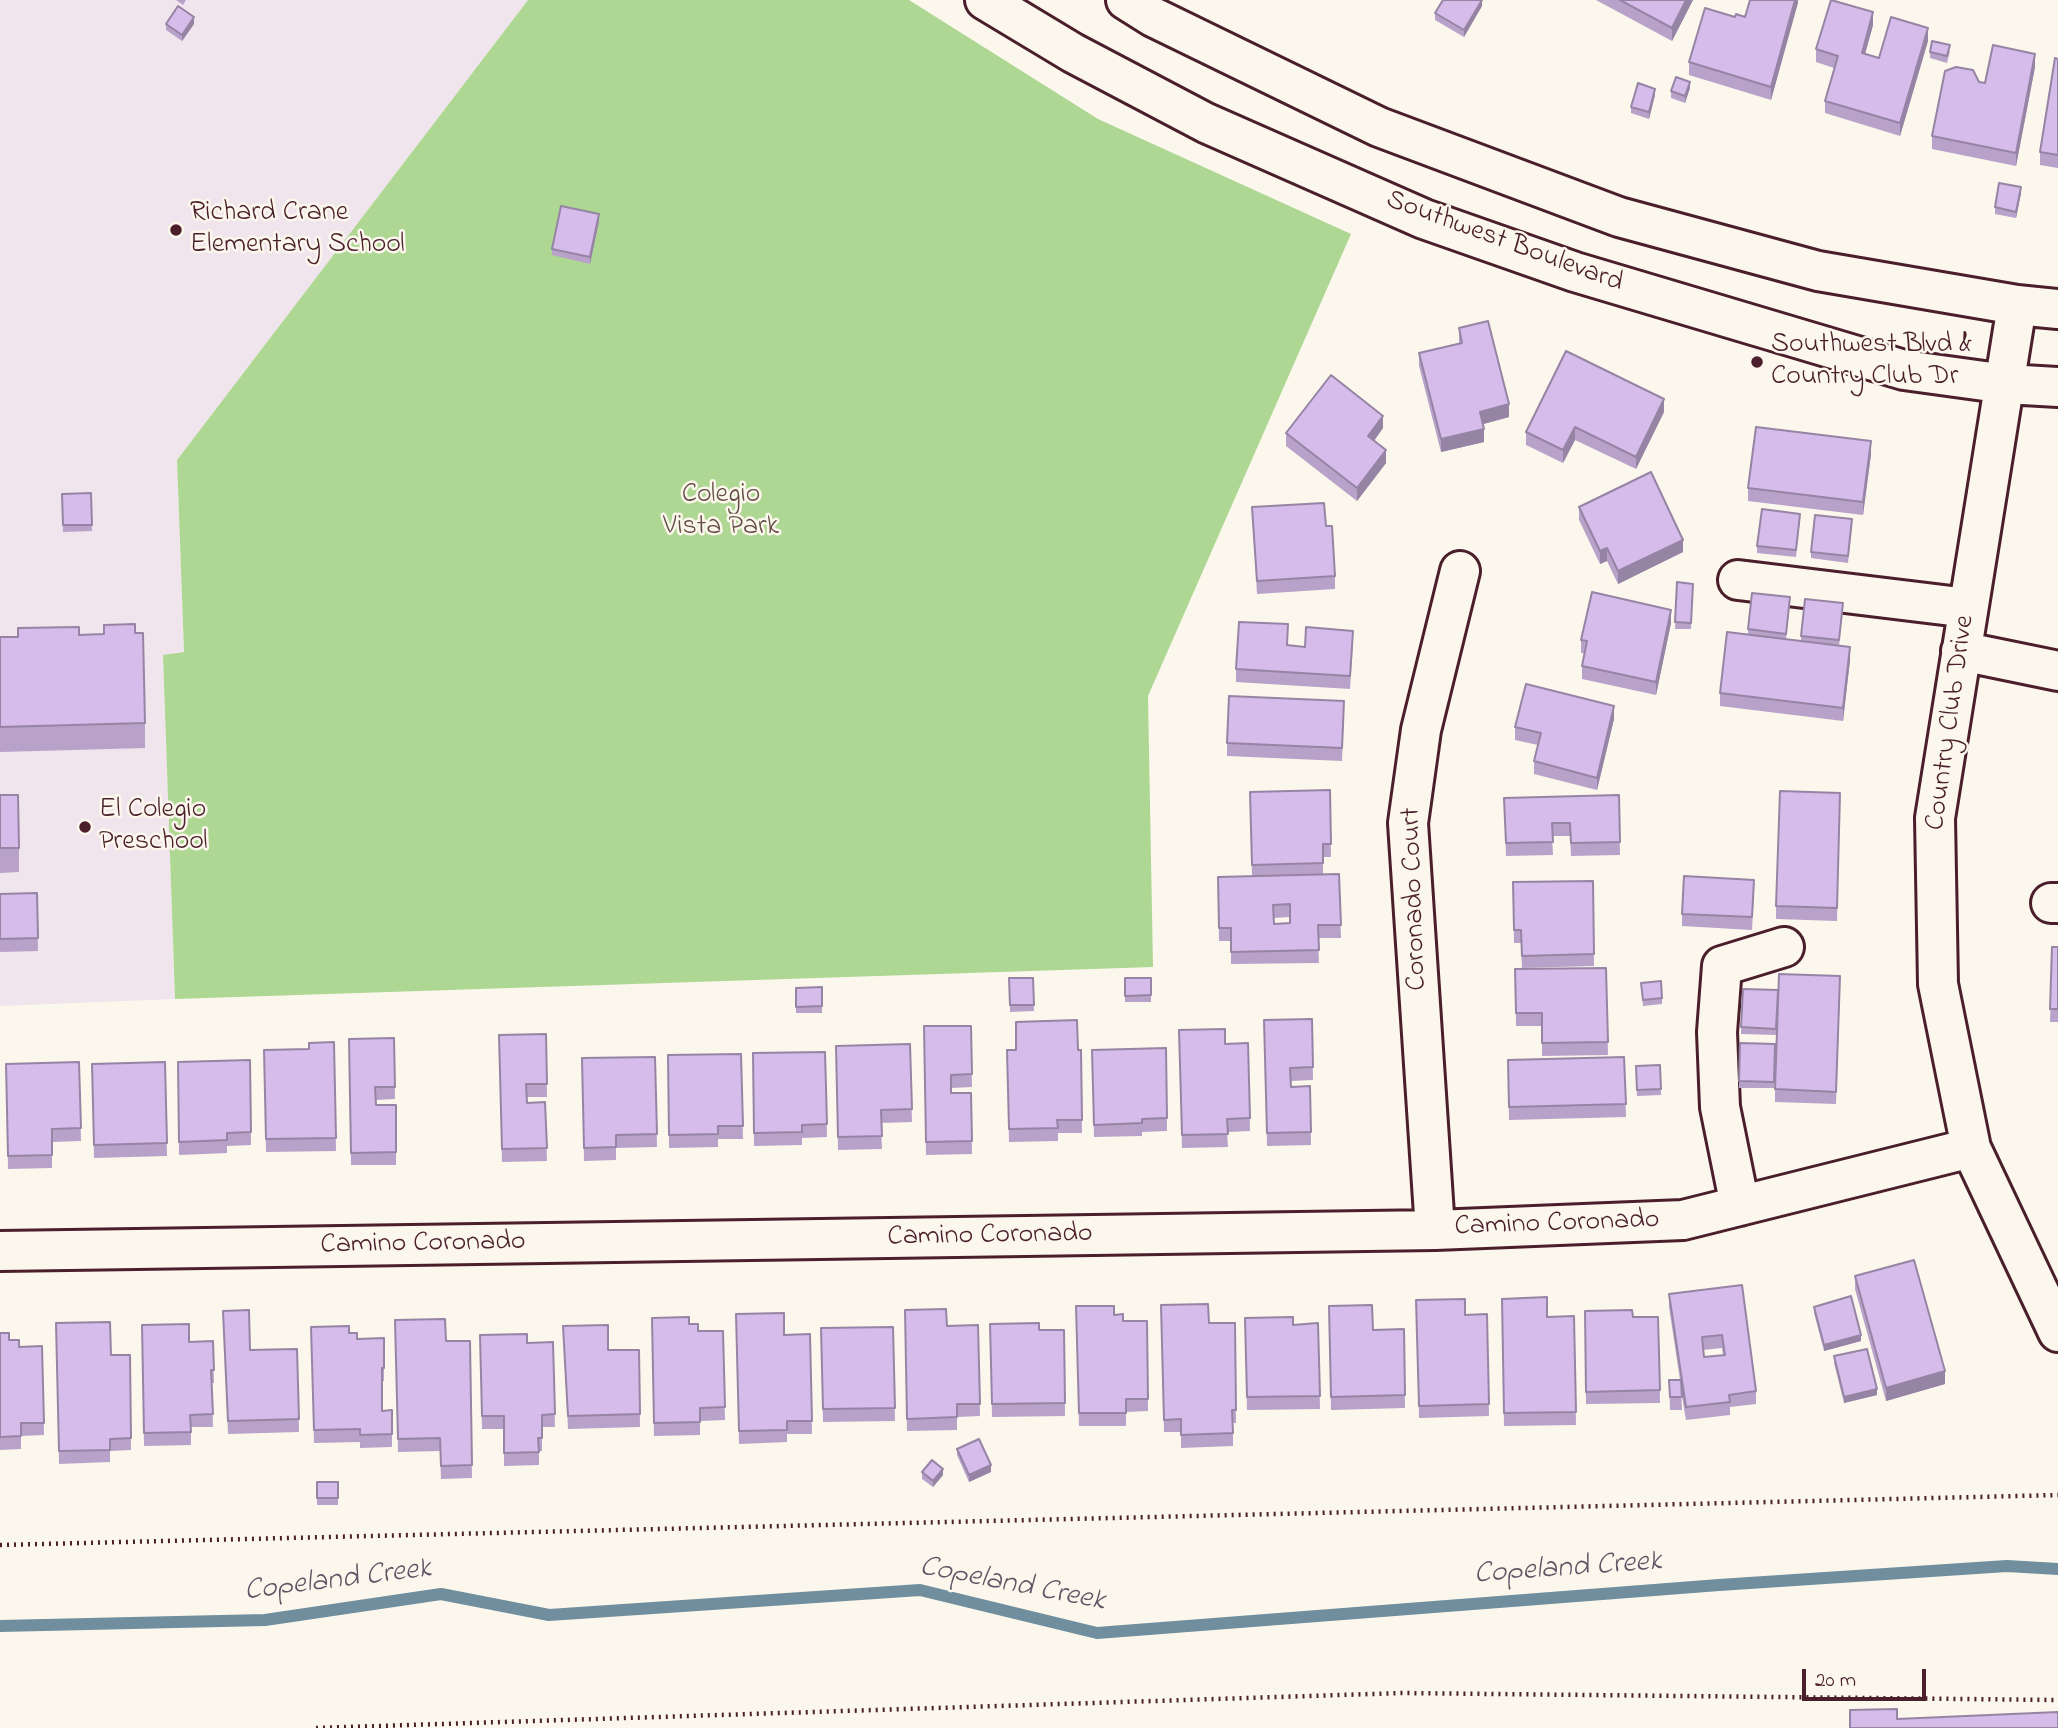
<!DOCTYPE html>
<style>
body{margin:0}
#map{position:relative;width:2058px;height:1728px;overflow:hidden;background:#fbf7ec;font-family:"Indie Flower",sans-serif}
canvas{display:block}
.scale{position:absolute;left:1802px;top:1669px;width:124px;height:32px;box-sizing:border-box;border:4px solid #4a1f2b;border-top:0;padding-left:9px;font-size:21px;line-height:24px;white-space:nowrap;color:#4a1f2b;-webkit-text-stroke:5px #fbf7ec;paint-order:stroke}
</style>
<div id="map">
<canvas width="2058" height="1728"></canvas>
<div class="scale">20 m</div>
</div>
<script>
const ctx = document.querySelector('canvas').getContext('2d');
ctx.lineJoin = 'round';
function fill(path, color) { ctx.fillStyle = color; ctx.fill(path, 'evenodd'); }
function strokePath(path, color, width, dash) { ctx.strokeStyle = color; ctx.lineWidth = width; ctx.lineCap = dash ? 'butt' : 'round'; ctx.setLineDash(dash || []); ctx.stroke(path); }
function write(font, color, halo, rows, align = 'center') {
  ctx.font = font + ' "Indie Flower",sans-serif'; ctx.lineWidth = 5; ctx.setLineDash([]); ctx.textBaseline = 'middle'; ctx.strokeStyle = halo; ctx.fillStyle = color; for (const [text, x, y, turn = 0] of rows) {
    ctx.save(); ctx.translate(x, y); ctx.rotate((+turn || 0) * Math.PI / 180); ctx.textAlign = isNaN(turn) ? turn : align; if (halo) ctx.strokeText(text, 0, 0); ctx.fillText(text, 0, 0); ctx.restore();
  }
}
fill(new Path2D(`
 M0,0H528L177,460L184,653L163,656L175,999L0,1006Z`), '#f0e5ec');
fill(new Path2D(`
 M528,0H909L1098,119L1351,234L1148,696L1153,967L175,999L163,655L184,652L177,460Z`), '#aed794');
strokePath(new Path2D(`
 M0,1626L265,1620L441,1594L549,1615L920,1590L1097,1633L1719,1585L2007,1566L2058,1569`), '#708e9d', 12);
const minor = new Path2D(`
 M985,0L1073,53L1206,123L1424,219L1575,272L1904,370L2006,384L2058,387
 M1126,0L1153,17L1379,127L1619,217L1818,271L2017,305L2058,309
 M2017,305L1935,818L1938,984L1971,1148L2058,1332
 M1738,580L1968,608
 M1961,651L2058,671
 M2051,903H2058
 M1740,1206L1720,1107L1717,1032L1722,966L1784,947
 M1435,1230L1408,823L1421,730L1460,571
 M0,1251L1435,1230L1683,1220L1971,1148`);
strokePath(minor, '#4a1f2b', 44);
strokePath(new Path2D(`
 M0,1545L2058,1495
 M316,1728L1402,1693L2058,1700`), '#4a1f2b', 4.5, [2, 5]);
strokePath(minor, '#fbf7ec', 38);
fill(new Path2D(`
 M176,0H186L183,5Z
 M1596,0H1693L1672,41Z
 M1798,0L1771,100L1689,75V62L1735,17H1745Z
 M1482,6L1464,37L1435,20V13Z
 M166,24H194L182,41L166,30Z
 M1873,25L1865,54L1879,58L1928,41L1900,136L1825,113V101L1834,68L1816,62V49Z
 M1950,51L1947,63L1930,58V52Z
 M2058,59V168L2040,165V152Z
 M2035,67L2016,166L1932,149V136L1979,82L1985,83Z
 M1690,88L1685,103L1671,98V91Z
 M1655,95L1649,119L1631,113V107Z
 M2021,193L2016,218L1995,214V207Z
 M599,221L590,264L552,255V249Z
 M1459,328L1509,417L1483,424L1484,442L1441,452L1419,366V353L1459,343Z
 M1664,412L1636,469L1575,440L1563,463L1526,445V432Z
 M1383,428L1374,441L1386,463L1357,501L1286,446V433Z
 M1871,454L1863,515L1748,501V488Z
 M91,493L92,531L63,532L62,494Z
 M1252,507L1326,526L1335,576V589L1257,594Z
 M1579,507L1683,552L1618,584L1607,561L1600,564L1579,520Z
 M1800,520L1796,557L1757,553V546Z
 M1852,525L1848,563L1811,558V552Z
 M1677,582L1693,584L1691,629H1675Z
 M1790,604L1786,639L1801,641V636L1843,609L1839,646L1850,660L1843,721L1720,706V693L1748,635V629Z
 M1671,623L1656,695L1582,679V666L1584,653H1581V640Z
 M135,633L145,723V748L0,752V637Z
 M1353,643L1350,689L1236,682V669L1288,646L1305,647Z
 M1344,714L1342,761L1227,756V743Z
 M1614,719L1597,790L1534,774V761L1538,745L1515,740V727Z
 M1330,790L1331,857H1323V875L1339,874L1341,938H1318L1319,963L1231,964V941H1219L1218,877L1252,876L1250,792ZM1290,917V923L1274,924L1273,918Z
 M1840,793L1837,921L1776,919V906Z
 M0,795L19,848V872L0,873Z
 M1619,795L1620,855L1571,856L1570,836H1552L1553,855L1506,856L1504,798Z
 M1593,881L1594,966L1522,968L1521,943H1514L1513,882Z
 M37,893L38,951L0,952V894Z
 M1754,893L1752,930L1682,926V914Z
 M2052,947H2058V1022H2050Z
 M1606,968L1608,1055L1542,1056V1026H1516L1515,969Z
 M1009,978H1033L1034,1011L1010,1012Z
 M1125,978H1151V1002H1125Z
 M1641,983L1662,998V1004L1643,1006Z
 M822,987V1013H796V988Z
 M1743,989L1778,990L1776,1035L1741,1034Z
 M1840,989L1836,1104L1775,1102V1089Z
 M1312,1019L1313,1080L1291,1081V1087L1310,1086L1311,1145L1267,1146L1264,1020Z
 M924,1026H971L972,1087L951,1088V1093H971L972,1154L926,1155Z
 M1179,1030L1225,1044L1248,1043L1250,1131L1227,1132L1228,1147L1182,1148Z
 M546,1034L547,1097H526L527,1103L545,1102L547,1161L502,1162L499,1035Z
 M394,1038L395,1099L375,1100L376,1105H396V1165H351L349,1039Z
 M334,1042L336,1151L266,1152L264,1050L309,1049Z
 M1740,1043L1775,1044L1774,1088H1739Z
 M910,1044L912,1122L881,1123L882,1149L838,1150L836,1046Z
 M1166,1048L1167,1131L1142,1132V1136L1094,1137L1092,1050Z
 M1007,1050H1081L1082,1133H1058V1141L1009,1142Z
 M825,1052L827,1137L802,1138V1145L754,1146L753,1053Z
 M741,1054L743,1139H718V1147L669,1148L668,1055Z
 M655,1057L657,1147L616,1148V1160L584,1161L582,1058Z
 M1624,1057L1626,1117L1509,1120L1508,1060Z
 M250,1060L251,1145L227,1146V1153L179,1155L178,1062Z
 M79,1062L81,1141L52,1142V1168L8,1169L6,1064Z
 M165,1062L167,1156L94,1158L92,1064Z
 M1660,1065L1661,1095L1637,1096L1636,1066Z
 M1855,1276L1945,1384L1886,1401L1855,1289Z
 M1742,1285L1756,1391V1404L1730,1407V1415L1686,1420L1681,1391L1682,1410H1670L1669,1380H1680L1669,1307V1294ZM1722,1348L1723,1355L1704,1357L1703,1350Z
 M1502,1299L1547,1317L1574,1316L1576,1425L1504,1426Z
 M1416,1300L1465,1315L1487,1314L1489,1416L1419,1418Z
 M1161,1305L1209,1323H1235L1236,1423H1233V1446L1181,1448V1432H1164Z
 M1076,1306L1114,1315L1123,1321H1147L1148,1411L1126,1412V1426H1079Z
 M1329,1306L1373,1330L1404,1329L1405,1408L1331,1410Z
 M1814,1307L1861,1341L1824,1351L1814,1313Z
 M905,1310L947,1326L978,1325L980,1416L957,1417V1430L907,1431Z
 M223,1311L250,1350L297,1349L299,1432L228,1434Z
 M1585,1311L1633,1317H1658L1660,1403L1586,1404Z
 M736,1314L784,1335L810,1334L812,1434H787V1442L739,1444Z
 M652,1318L689,1324L698,1331H723L725,1420L700,1421V1435L654,1436Z
 M1245,1318L1293,1325L1318,1323L1320,1409L1247,1410Z
 M395,1320L446,1341H470L472,1478L441,1479L440,1451L398,1452Z
 M56,1323L111,1355H130L131,1450L110,1451V1462L59,1464Z
 M990,1324L1039,1330H1064L1065,1416L992,1417Z
 M142,1325L189,1342L213,1341L214,1383H212L213,1427H191V1445L144,1446Z
 M563,1326L608,1350H639L640,1427L568,1429Z
 M311,1327L349,1333L357,1339L384,1338V1381H382V1411L392,1410V1447L360,1448V1442L314,1443Z
 M893,1327L895,1421L823,1422L821,1328Z
 M0,1333L19,1347L42,1346L44,1435L21,1436V1449L0,1450Z
 M480,1335L527,1343L553,1342L555,1427H542V1451H539V1465L504,1466V1429H482Z
 M1834,1356L1877,1395L1844,1403L1834,1363Z
 M957,1449L991,1472L969,1482L957,1455Z
 M922,1472L943,1475L933,1487L922,1479Z
 M317,1482H338V1505H317Z`), '#b8a2ca');
fill(new Path2D(`
 M1482,0V6L1464,37V30Z
 M1686,0H1693L1672,41V28Z
 M1795,0H1798V3L1771,100V87Z
 M1873,12V25L1862,65V53Z
 M194,17V24L182,41V35Z
 M1928,28V41L1900,136V123Z
 M2035,54V67L2016,166V153Z
 M1690,82V88L1685,103V96Z
 M1655,89V95L1649,119V112Z
 M2021,187V193L2016,218V212Z
 M599,214V221L590,264V257Z
 M1664,399V412L1636,469V457Z
 M1509,404V417L1480,425V412Z
 M1383,416V428L1368,449V436Z
 M1575,427V440L1563,463V450Z
 M1484,429V442L1441,452V439Z
 M1871,441V454L1863,515V502Z
 M1386,450V463L1357,501V488Z
 M1683,540V552L1618,584V571Z
 M1607,548V561L1600,564V551Z
 M1671,610V623L1656,695V682Z
 M1850,647V660L1843,721V708Z
 M1614,706V719L1597,790V778Z
 M1861,1335V1341L1824,1351V1345Z
 M1945,1371V1384L1886,1401V1388Z
 M1877,1389V1395L1844,1403V1397Z
 M991,1465V1472L969,1482V1475Z
 M943,1469V1475L933,1487V1481Z`), '#9684a4');
const building = new Path2D(`
 M1443,0H1482L1464,30L1435,13Z
 M1620,0H1686L1672,28Z
 M1750,0H1795L1771,87L1689,62L1705,8L1735,17L1736,14L1745,17Z
 M1831,0L1873,12L1862,53L1879,58L1891,17L1928,28L1900,123L1825,101L1838,56L1816,49Z
 M178,6L194,17L182,35L166,24Z
 M1932,41L1950,45L1947,56L1930,52Z
 M1993,45L2035,54L2016,153L1932,136L1945,71L1956,67L1973,70L1979,82L1985,83Z
 M2055,58L2058,59V155L2040,152Z
 M1676,77L1690,82L1685,96L1671,91Z
 M1638,83L1655,89L1649,112L1631,107Z
 M1999,183L2021,187L2016,212L1995,207Z
 M561,206L599,214L590,257L552,249Z
 M1488,321L1509,404L1480,412L1484,429L1441,439L1419,353L1462,343L1459,328Z
 M1566,351L1664,399L1636,457L1575,427L1563,450L1526,432Z
 M1331,375L1383,416L1368,436L1386,450L1357,488L1286,433Z
 M1756,427L1871,441L1863,502L1748,488Z
 M1651,472L1683,540L1618,571L1607,548L1600,551L1579,507Z
 M91,493L92,525H63L62,494Z
 M1324,503L1326,526H1332L1335,576L1257,581L1252,507Z
 M1762,509L1800,514L1796,550L1757,546Z
 M1815,515L1852,519L1848,556L1811,552Z
 M1677,582L1693,584L1691,623L1675,622Z
 M1592,592L1671,610L1656,682L1582,666L1587,641L1581,640Z
 M1752,593L1790,597L1786,634L1748,629Z
 M1805,599L1843,603L1839,640L1801,636Z
 M1239,622L1288,624L1287,645L1305,647L1306,627L1353,631L1350,676L1236,669Z
 M135,624V633H143L145,723L0,727V637H18V628L79,627V635L104,634V625Z
 M1727,632L1850,647L1843,708L1720,693Z
 M1526,684L1614,706L1597,778L1534,761L1541,733L1515,727Z
 M1229,696L1344,701L1342,748L1227,743Z
 M1330,790L1331,844H1323V863L1252,865L1250,792Z
 M1780,791L1840,793L1837,908L1776,906Z
 M0,795H18L19,848H0Z
 M1619,795L1620,842L1571,843L1570,823H1552L1553,842L1506,843L1504,798Z
 M1339,874L1341,925H1318L1319,950L1231,952V928H1219L1218,877ZM1290,904V923L1274,924L1273,905Z
 M1684,876L1754,880L1752,917L1682,914Z
 M1593,881L1594,954L1522,956L1521,930H1514L1513,882Z
 M37,893L38,938L0,939V894Z
 M2052,947H2058V1009H2050Z
 M1606,968L1608,1042L1542,1043V1013H1516L1515,969Z
 M1779,974L1840,976L1836,1092L1775,1089Z
 M1009,978H1033L1034,1005H1010Z
 M1125,978H1151V995L1125,996Z
 M1661,981L1662,998L1643,1000L1641,983Z
 M822,987V1006L796,1007V988Z
 M1743,989L1778,990L1776,1029L1741,1027Z
 M1312,1019L1313,1067L1290,1068L1291,1087L1310,1086L1311,1132L1267,1133L1264,1020Z
 M1077,1020L1078,1050H1081L1082,1120H1057L1058,1128L1009,1129L1007,1050H1016V1022Z
 M924,1026H971L972,1074L951,1075V1093H971L972,1141L926,1142Z
 M1225,1029V1044L1248,1043L1250,1118L1227,1119L1228,1134L1182,1135L1179,1030Z
 M546,1034L547,1084H526L527,1103L545,1102L547,1148L502,1149L499,1035Z
 M394,1038L395,1087H375L376,1105H396V1152L351,1153L349,1039Z
 M334,1042L336,1138L266,1139L264,1050L309,1049V1043Z
 M1740,1043L1775,1044L1774,1082L1739,1081Z
 M910,1044L912,1109L881,1110L882,1136L838,1137L836,1046Z
 M1166,1048L1167,1118L1142,1119V1123L1094,1125L1092,1050Z
 M825,1052L827,1124L802,1125V1132L754,1133L753,1053Z
 M741,1054L743,1126H718V1134L669,1135L668,1055Z
 M655,1057L657,1134L616,1135V1147L584,1148L582,1058Z
 M1624,1057L1626,1104L1509,1107L1508,1060Z
 M250,1060L251,1132L227,1133V1140L179,1142L178,1062Z
 M79,1062L81,1128L52,1129V1155L8,1156L6,1064Z
 M165,1062L167,1143L94,1145L92,1064Z
 M1660,1065L1661,1089L1637,1090L1636,1066Z
 M1914,1260L1945,1371L1886,1388L1855,1276Z
 M1742,1285L1756,1391L1729,1395L1730,1402L1686,1407L1669,1294ZM1722,1335L1725,1355L1704,1357L1702,1337Z
 M1851,1296L1861,1335L1824,1345L1814,1307Z
 M1547,1297V1317L1574,1316L1576,1412L1504,1413L1502,1299Z
 M1465,1299V1315L1487,1314L1489,1404L1419,1406L1416,1300Z
 M1208,1304L1209,1323H1235L1236,1410H1232L1233,1433L1181,1435V1419L1164,1420L1161,1305Z
 M1372,1305L1373,1330L1404,1329L1405,1395L1331,1397L1329,1306Z
 M1076,1306H1114V1315L1123,1314V1321H1147L1148,1399H1126V1413H1079Z
 M946,1309L947,1326L978,1325L980,1404H957V1417L907,1419L905,1310Z
 M249,1310L250,1350L297,1349L299,1419L228,1421L223,1311Z
 M1632,1310L1633,1317H1658L1660,1390L1586,1392L1585,1311Z
 M784,1313V1335L810,1334L812,1421H787V1430L739,1431L736,1314Z
 M689,1317V1324H698V1331H723L725,1407L700,1408V1422L654,1423L652,1318Z
 M1293,1317V1325L1318,1323L1320,1396L1247,1397L1245,1318Z
 M445,1319L446,1341H470L472,1465L441,1466L440,1438L398,1439L395,1320Z
 M110,1322L111,1355H130L131,1438L110,1439V1450L59,1451L56,1323Z
 M1039,1323V1330H1064L1065,1403L992,1404L990,1324Z
 M189,1324V1342L213,1341L214,1370H211L213,1414L190,1415L191,1432L144,1433L142,1325Z
 M608,1325V1350H639L640,1414L568,1416L563,1326Z
 M349,1326V1333H357V1339L384,1338V1368H382V1411L392,1410V1434L360,1435V1429L314,1430L311,1327Z
 M893,1327L895,1408L823,1409L821,1328Z
 M0,1333H9V1340H19V1347L42,1346L44,1423H21V1436L0,1437Z
 M527,1334V1343L553,1342L555,1414L542,1415V1438H538L539,1452L504,1453V1416H482L480,1335Z
 M1867,1349L1877,1389L1844,1397L1834,1356Z
 M1669,1380H1681L1682,1397H1670Z
 M979,1439L991,1465L969,1475L957,1449Z
 M932,1460L943,1469L933,1481L922,1472Z
 M317,1482H338V1498H317Z
 M1897,1709V1719L2058,1712V1728H1850V1710Z`);
fill(building, '#d6bceb');
strokePath(building, '#9684a4', 2);
for (const [x, y, r, color] of [
 [176,230,7,"#4a1f2b"],
 [1757,362,7,"#4a1f2b"],
 [85,827,7,"#4a1f2b"]
]) { const dot = new Path2D(); dot.arc(x, y, r, 0, 2 * Math.PI); ctx.fillStyle = color; ctx.fill(dot); strokePath(dot, '#fbf7ec', 2.5); }
write('28px', '#4a1f2b', '#fbf7ec', [
 ["Richard Crane",190,214],
 ["Elementary School",190,246],
 ["Southwest Blvd &",1771,346],
 ["Country Club Dr",1771,378],
 ["El Colegio",99,811],
 ["Preschool",99,843]
], 'left');
write('28px', '#4a1f2b', '#fbf7ec', [
 ["Southwest Boulevard",1504,243,20],
 ["Country Club Drive",1952,723,-82],
 ["Coronado Court",1416,899,-92],
 ["Camino Coronado",1557,1225,-2],
 ["Camino Coronado",990,1237,-1],
 ["Camino Coronado",423,1245,-1]
]);
write('28px', '#634d45', '#fbf7ec', [
 ["Colegio",721,496],
 ["Vista Park",721,528]
]);
write('italic 30px', '#5d5664', '#fbf7ec', [
 ["Copeland Creek",1568,1570,-4],
 ["Copeland Creek",338,1582,-7],
 ["Copeland Creek",1012,1586,11]
]);
</script>
